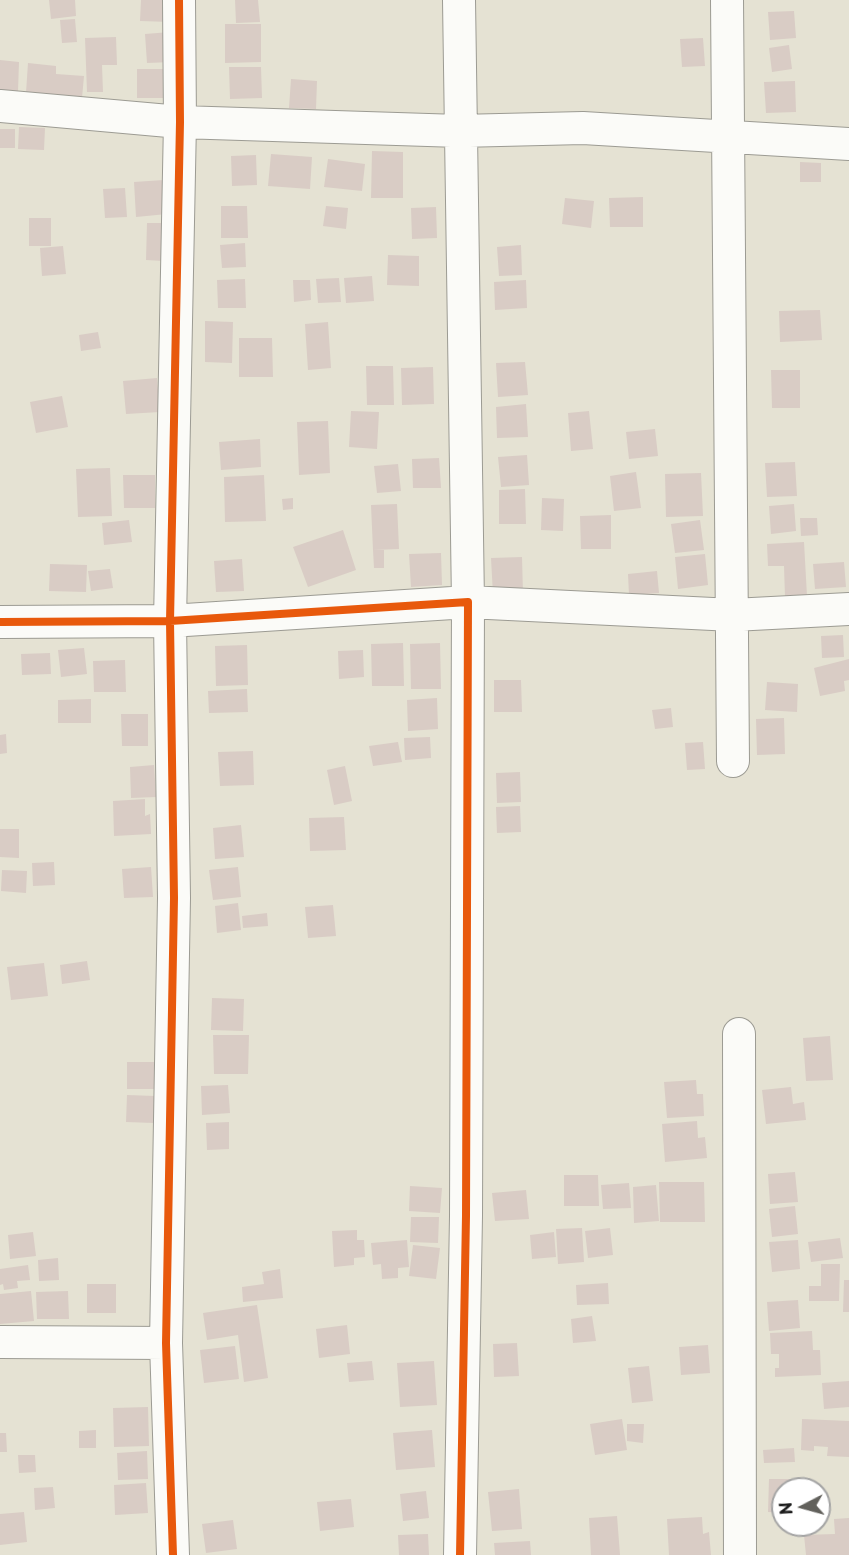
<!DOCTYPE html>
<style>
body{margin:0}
#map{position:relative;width:849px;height:1555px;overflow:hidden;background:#e5e2d3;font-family:"Playpen Sans",sans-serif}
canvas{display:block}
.north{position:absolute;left:771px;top:1477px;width:60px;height:60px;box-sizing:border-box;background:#fff;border:2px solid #a4a4a4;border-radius:50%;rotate:264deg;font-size:16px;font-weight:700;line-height:24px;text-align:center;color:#1c1c1c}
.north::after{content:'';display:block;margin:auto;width:21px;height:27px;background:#62615c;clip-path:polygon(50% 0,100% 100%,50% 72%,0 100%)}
</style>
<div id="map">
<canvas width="849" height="1555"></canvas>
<div class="north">N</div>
</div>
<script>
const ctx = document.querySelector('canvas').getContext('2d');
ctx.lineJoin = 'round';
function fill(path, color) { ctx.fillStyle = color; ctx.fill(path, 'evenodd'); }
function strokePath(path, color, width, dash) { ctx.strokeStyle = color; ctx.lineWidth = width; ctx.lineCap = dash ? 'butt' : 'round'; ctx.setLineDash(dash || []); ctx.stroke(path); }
fill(new Path2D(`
 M49,0H75L76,16L51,19Z
 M141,0H172L171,22L140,21Z
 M235,0H258L260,22L236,23Z
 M794,11L796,38L770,40L768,12Z
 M75,19L77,42L62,43L60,20Z
 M225,24H261V62L225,63Z
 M170,32L172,62L147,63L145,34Z
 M116,37L117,65H102L103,92H87L85,38Z
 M703,38L705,66L682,67L680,39Z
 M789,45L792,69L772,72L769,48Z
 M0,60L19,62L18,91L0,90Z
 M28,63L56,66V74L84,76L82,98L26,93Z
 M229,67H261L262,98L230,99Z
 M137,69H168L169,98H137Z
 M291,79L317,81L316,109L289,108Z
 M795,81L796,112L766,113L764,82Z
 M19,127L45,128L44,150L18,149Z
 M0,129H15V148H0Z
 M372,151L403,152V198H371Z
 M271,154L312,157L310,189L268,186Z
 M256,155L257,185L232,186L231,156Z
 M328,159L365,164L362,191L324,187Z
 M800,162L821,163V182H800Z
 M164,180L167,214L136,217L134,182Z
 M125,188L127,217L105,218L103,189Z
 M643,197V227H610L609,198Z
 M565,198L594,201L591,228L562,224Z
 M221,206H247L248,238H221Z
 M326,206L348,208L346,229L323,226Z
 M436,207L437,238L412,239L411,208Z
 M29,218H51V246H29Z
 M147,223H165L164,261L146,260Z
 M245,243L246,267L222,268L220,245Z
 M521,245L522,275L499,276L497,247Z
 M63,246L66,274L42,276L40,248Z
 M388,255L419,256V286L387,285Z
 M372,276L374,301L346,303L344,278Z
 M339,278L341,302L318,303L316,279Z
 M245,279L246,308H218L217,280Z
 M293,280H310L311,300L294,302Z
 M526,280L527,308L495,310L494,282Z
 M820,310L822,340L780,342L779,311Z
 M205,321L233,322L232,363L205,362Z
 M328,322L331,368L308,370L305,324Z
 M98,332L101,348L81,351L79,335Z
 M239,338H272L273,377H239Z
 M525,362L528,395L498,397L496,363Z
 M366,366H393L394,405H367Z
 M433,367L434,404L402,405L401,368Z
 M771,370H800V408H772Z
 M157,378L160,412L126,414L123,381Z
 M62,396L68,427L36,433L30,402Z
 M526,404L528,437L497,438L496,407Z
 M351,411L379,412L377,449L349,447Z
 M589,411L593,449L571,451L568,413Z
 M328,421L330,473L299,475L297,422Z
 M655,429L658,456L629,459L626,432Z
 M260,439L261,467L221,470L219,442Z
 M527,455L529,485L501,487L498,457Z
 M439,458L441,488H413L412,459Z
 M795,462L797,496L767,497L765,463Z
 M398,464L401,491L377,493L374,466Z
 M110,468L112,516L78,517L76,469Z
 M636,472L641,508L614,511L610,476Z
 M701,473L703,516L666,517L665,474Z
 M123,475H155V508H124Z
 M264,475L266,521L225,522L224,477Z
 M525,489L526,524H499V490Z
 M293,498V509L283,510L282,499Z
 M542,498L564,499L563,531L541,530Z
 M397,504L399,549L373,550L371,505Z
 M794,504L796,531L771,534L769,506Z
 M611,515V549H581L580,516Z
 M800,518H817L818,535L801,536Z
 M129,520L132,542L104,545L102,523Z
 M700,520L704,550L675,553L671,524Z
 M343,530L356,570L308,587L293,547Z
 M804,542L807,596L785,597L784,566H768L767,544Z
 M373,550H384V568H374Z
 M441,553L442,585L411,587L409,554Z
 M705,554L708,585L678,589L675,557Z
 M522,557L523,594L493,595L491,558Z
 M242,559L244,591L216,592L214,561Z
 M844,562L846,587L815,589L813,564Z
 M50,564L87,565L86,592L49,591Z
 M110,569L113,588L91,591L88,571Z
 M657,571L659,593L629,595L628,574Z
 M843,635L844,657L822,658L821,636Z
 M403,643L404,686H372L371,644Z
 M440,643L441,689H411L410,644Z
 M247,645L248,685L216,686L215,646Z
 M84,648L87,674L61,677L58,650Z
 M363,650L364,677L339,679L338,651Z
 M50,653L51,674L22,675L21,654Z
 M849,659V680L844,681L845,691L820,696L814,668Z
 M125,660L126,692H94L93,661Z
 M494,680H521L522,712H494Z
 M767,682L798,684L797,712L765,710Z
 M247,689L248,712L209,713L208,691Z
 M437,698L438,729L408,731L407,700Z
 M91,699V723H58V700Z
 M671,708L673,727L655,729L652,710Z
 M121,714H148V746H122Z
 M784,718L785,754L757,755L756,719Z
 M6,734L7,753L0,754V735Z
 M430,737L431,758L405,760L404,738Z
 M398,742L402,762L373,766L369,746Z
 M703,742L705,769L687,770L685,743Z
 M253,751L254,785L220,786L218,752Z
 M154,765L156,797L131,798L130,767Z
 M345,766L352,801L334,805L327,770Z
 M520,772L521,802L497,803L496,773Z
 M145,799V816L150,814L151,834L114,836L113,801Z
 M520,806L521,832L497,833L496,807Z
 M344,817L346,850L310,851L309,818Z
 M241,825L244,857L215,859L213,828Z
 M0,829H19V858L0,857Z
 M54,862L55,885L33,886L32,863Z
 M151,867L153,897L124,898L122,869Z
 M238,867L241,897L213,900L209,870Z
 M2,870L27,871L26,893L1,891Z
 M238,903L241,930L217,933L215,906Z
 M333,905L336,936L308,938L305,907Z
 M267,913L268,926L243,928L242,916Z
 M87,961L90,980L62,984L60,965Z
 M44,963L48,996L11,1000L7,967Z
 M212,998L244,999L243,1031L211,1030Z
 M213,1035H249L248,1074H214Z
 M830,1036L833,1080L806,1081L803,1038Z
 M127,1062H154V1089H127Z
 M696,1080L697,1094H703L704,1116L667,1118L664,1082Z
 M228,1085L230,1113L202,1115L201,1086Z
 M791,1087L793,1104L804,1102L806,1120L766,1124L762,1090Z
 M127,1095L155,1096L154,1123L126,1122Z
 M697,1121L698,1138L705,1137L707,1158L665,1162L662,1124Z
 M229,1122V1149L207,1150L206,1123Z
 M795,1172L798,1202L770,1204L768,1174Z
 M564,1175H598L599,1206H564Z
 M659,1182H704L705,1222H660Z
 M629,1183L631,1208L603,1209L601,1185Z
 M656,1185L659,1221L634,1223L633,1187Z
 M410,1186L442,1188L440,1213L409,1211Z
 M526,1190L529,1219L495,1221L492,1193Z
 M795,1206L798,1234L772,1237L769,1209Z
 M411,1217H439L438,1243L410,1242Z
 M582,1228L584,1262L558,1264L556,1229Z
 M610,1228L613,1255L588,1258L585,1231Z
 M357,1230V1240H364L365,1257L354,1258V1265L334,1267L332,1231Z
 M33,1232L36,1256L10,1259L8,1235Z
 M554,1232L556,1257L532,1259L530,1235Z
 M840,1238L843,1258L811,1262L808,1242Z
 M407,1240L409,1267L398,1268V1278L382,1279L381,1264L373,1265L371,1243Z
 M798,1240L800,1269L772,1272L769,1242Z
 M413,1245L440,1248L436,1279L409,1276Z
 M58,1258L59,1280L39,1281L38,1260Z
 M821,1264H840L839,1301H809V1286H821Z
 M28,1265L30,1280L17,1281L18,1288L4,1290L3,1284L0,1285V1269Z
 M280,1269L283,1298L243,1302L242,1287L264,1284L262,1272Z
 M844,1280H849V1312H843Z
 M608,1283L609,1304L577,1305L576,1285Z
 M87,1284H116V1313H87Z
 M31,1291L34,1321L0,1324V1294Z
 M68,1291L69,1319H37L36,1292Z
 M798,1300L800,1328L769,1331L767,1302Z
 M257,1305L268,1378L244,1382L238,1335L207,1340L203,1313Z
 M592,1316L596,1341L573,1343L571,1319Z
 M347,1325L350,1354L319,1358L316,1329Z
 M812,1331L813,1350H820L821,1375L775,1377V1368H779V1354H771L770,1333Z
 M517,1343L519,1376L494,1377L493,1344Z
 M708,1345L710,1373L681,1375L679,1347Z
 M235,1346L239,1379L204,1383L200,1350Z
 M372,1361L374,1380L349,1382L347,1363Z
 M434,1361L437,1405L400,1407L397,1363Z
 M649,1366L653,1401L632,1403L628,1368Z
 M849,1381V1407L824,1409L822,1383Z
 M148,1407L149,1446L114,1447L113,1408Z
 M622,1419L627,1450L595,1455L590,1424Z
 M802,1419L849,1421V1457L827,1456L828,1447L814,1446V1451L801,1450Z
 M627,1424H644L643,1443L627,1441Z
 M96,1430V1448H79V1431Z
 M432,1430L435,1467L396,1470L393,1433Z
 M0,1433H6L7,1452H0Z
 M794,1448L795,1462L764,1463L763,1450Z
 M147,1451L148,1479L118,1480L117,1453Z
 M18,1455H35L36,1472L19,1473Z
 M769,1479H802V1489H783V1513L768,1512Z
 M146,1483L148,1513L115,1515L114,1485Z
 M53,1487L55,1508L35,1510L34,1488Z
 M519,1489L522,1529L492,1531L488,1492Z
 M426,1491L429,1518L403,1521L400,1494Z
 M351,1499L354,1527L320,1531L317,1502Z
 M24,1512L27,1542L0,1545V1514Z
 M617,1516L620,1555H591L589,1518Z
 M702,1517L703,1534L709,1532L711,1555H669L667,1519Z
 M849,1518V1555H806L804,1535L835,1534L834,1519Z
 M233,1520L237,1549L206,1553L202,1524Z
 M428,1534L429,1555H399L398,1535Z
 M530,1541L531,1555H495L494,1543Z`), '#d9ccc5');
const minor = new Path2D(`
 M459,0L468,602L733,615L849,609
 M727,0L733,761
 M0,106L180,122L459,131L583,128L849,144
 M0,622L170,621L468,602L466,1216L460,1555
 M739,1034L740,1555
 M0,1342L166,1343
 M173,1555L166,1343L174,898L170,621L180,122L179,0`);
strokePath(minor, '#9c9b93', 34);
strokePath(minor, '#fbfbf8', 32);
strokePath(new Path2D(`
 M0,622L170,621L468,602L466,1216L460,1555
 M173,1555L166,1343L174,898L170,621L180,122L179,0`), '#e8590c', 8);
</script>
